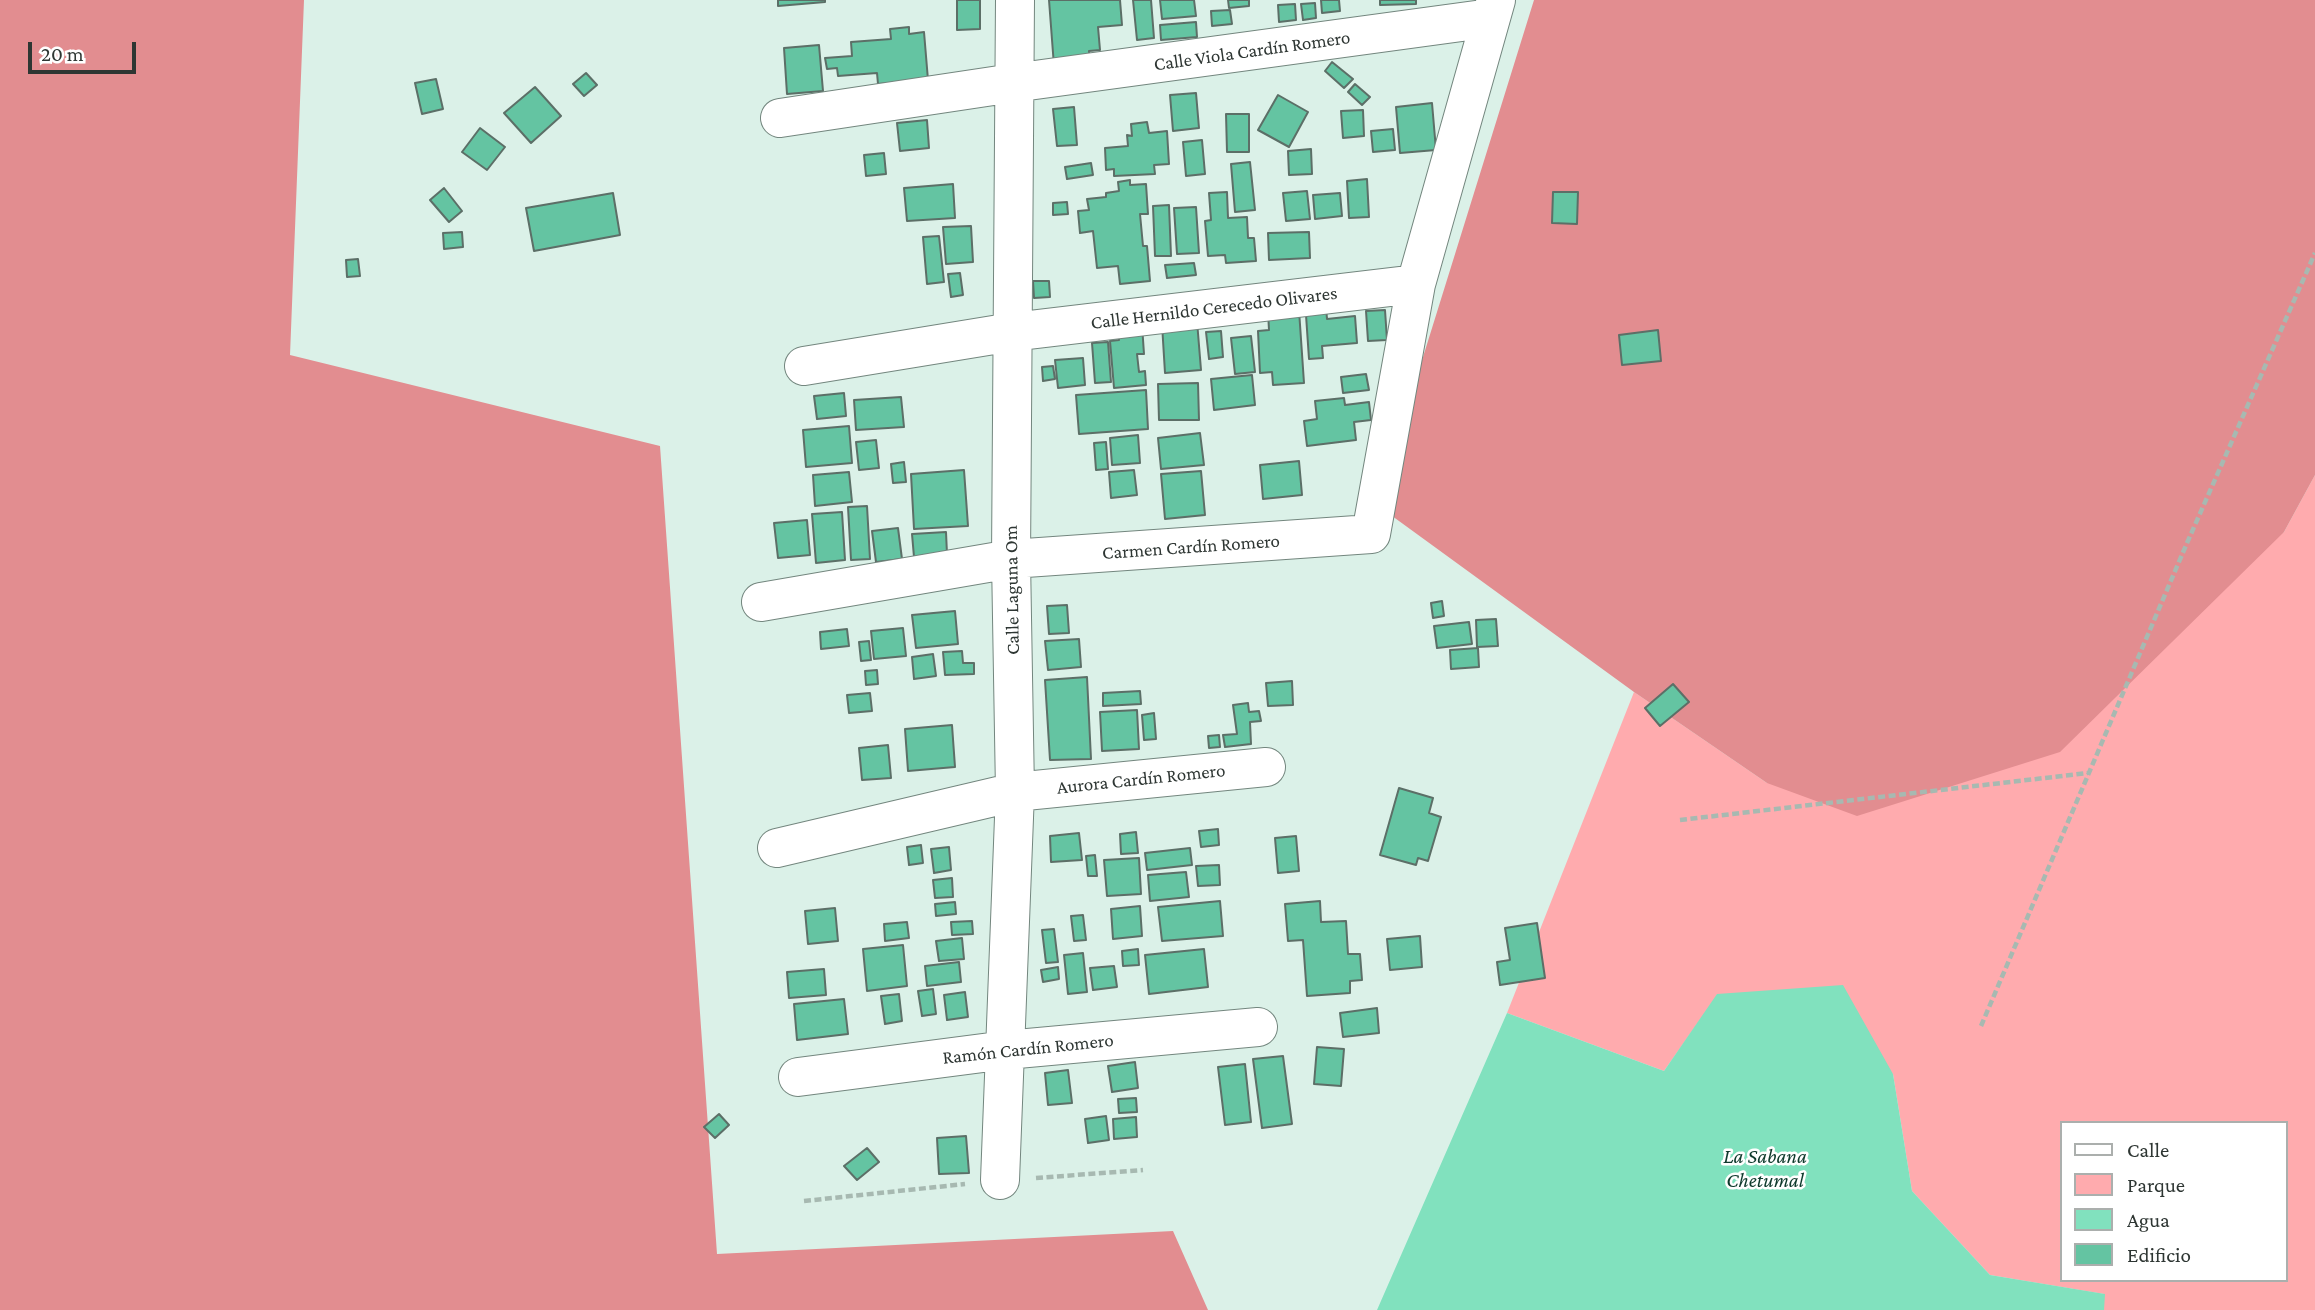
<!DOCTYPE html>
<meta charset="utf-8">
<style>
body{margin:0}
#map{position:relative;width:2315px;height:1310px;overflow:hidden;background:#dbf1e8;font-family:"Crimson Pro",serif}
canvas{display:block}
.legend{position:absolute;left:2060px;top:1121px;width:228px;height:161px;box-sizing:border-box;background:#fff;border:2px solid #abafad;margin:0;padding:9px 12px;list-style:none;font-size:21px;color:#2e3633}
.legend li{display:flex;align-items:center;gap:14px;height:35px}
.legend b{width:35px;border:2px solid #abafad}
.scale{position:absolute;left:28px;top:42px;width:108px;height:32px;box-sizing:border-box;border:4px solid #2e3633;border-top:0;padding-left:9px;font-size:21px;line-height:24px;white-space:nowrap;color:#2e3633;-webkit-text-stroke:5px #fff;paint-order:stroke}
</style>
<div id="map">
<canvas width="2315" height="1310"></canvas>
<ul class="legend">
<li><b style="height:9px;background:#fff"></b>Calle</li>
<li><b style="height:19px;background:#ffabae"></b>Parque</li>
<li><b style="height:19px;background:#81e1be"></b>Agua</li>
<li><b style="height:19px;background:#64c4a2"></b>Edificio</li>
</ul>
<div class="scale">20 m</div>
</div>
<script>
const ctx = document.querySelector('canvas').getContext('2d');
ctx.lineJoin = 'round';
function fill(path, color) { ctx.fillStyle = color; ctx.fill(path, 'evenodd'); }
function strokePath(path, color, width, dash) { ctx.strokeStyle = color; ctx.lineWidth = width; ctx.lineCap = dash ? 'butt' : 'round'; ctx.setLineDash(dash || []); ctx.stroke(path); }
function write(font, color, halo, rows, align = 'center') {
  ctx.font = font + ' "Crimson Pro",serif'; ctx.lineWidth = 5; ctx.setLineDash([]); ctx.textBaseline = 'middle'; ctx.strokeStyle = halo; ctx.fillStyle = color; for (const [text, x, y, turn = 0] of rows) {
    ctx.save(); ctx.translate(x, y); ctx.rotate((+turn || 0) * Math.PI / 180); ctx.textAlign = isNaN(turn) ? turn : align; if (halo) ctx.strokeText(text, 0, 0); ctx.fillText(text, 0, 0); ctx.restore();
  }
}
fill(new Path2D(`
 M2315,475V1310H2104V1294L1990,1275L1912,1191L1893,1074L1718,994L1664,1071L1507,1013L1634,692L1767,783L2284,532ZM2061,1123H2285V1280H2061Z`), '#ffabae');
fill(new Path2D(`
 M0,0H304L290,355L660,446L717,1254L1173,1231L1208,1310H0Z
 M1534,0H2315V475L2284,532L2060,752L1857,816L1767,783L1634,692L1377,505Z`), '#e28d90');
fill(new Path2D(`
 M1843,985L1893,1074L1912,1191L1990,1275L2105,1294L2104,1310H1377L1507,1013L1664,1071L1717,994Z`), '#81e1be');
const building = new Path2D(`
 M778,0H825V2L778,6Z
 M957,0H980V29L957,30Z
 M1049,0H1120L1122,25L1098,27L1100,50L1089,51L1090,63L1054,66Z
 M1133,0H1151L1154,38L1137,40Z
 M1160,0H1194L1196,16L1162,19Z
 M1228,0H1249V6L1229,8Z
 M1321,0H1339L1340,11L1322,13Z
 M1380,0H1416V4L1380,5Z
 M1315,3L1316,18L1303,20L1301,4Z
 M1295,4L1296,20L1279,22L1278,5Z
 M1230,10L1232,24L1212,26L1211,11Z
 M1196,22L1197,37L1161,40L1160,25Z
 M909,27V34L924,32L928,80L878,84L877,73L838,76L837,68L827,69L825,58L852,56L851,42L891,39L890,29Z
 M819,45L823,91L787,94L784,48Z
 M1332,62L1353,79L1344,88L1325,71Z
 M586,73L597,85L584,96L573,84Z
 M436,79L443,109L422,114L415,83Z
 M1355,84L1370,97L1362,105L1348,92Z
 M535,87L561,116L531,143L504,113Z
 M1196,93L1199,128L1173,131L1170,95Z
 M1278,95L1308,112L1289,147L1258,130Z
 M1432,103L1436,150L1400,153L1396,107Z
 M1074,107L1077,145L1057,146L1053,109Z
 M1363,110L1364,136L1343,138L1341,111Z
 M1226,114H1249V152H1227Z
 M927,120L929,148L900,151L897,123Z
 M1147,122L1149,133L1167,131L1169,164L1154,165L1155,174L1114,176V169L1106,170L1105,148L1128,146L1127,135L1132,136L1131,124Z
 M480,128L505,147L487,170L462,152Z
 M1393,129L1395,150L1373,152L1371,131Z
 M1202,140L1205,174L1186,176L1183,142Z
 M1311,149L1312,174L1289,175L1288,151Z
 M884,153L886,174L866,176L864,155Z
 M1250,162L1255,210L1235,212L1231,164Z
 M1091,163L1093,175L1067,179L1065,167Z
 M1367,179L1369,217L1349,218L1347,181Z
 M1130,180V185L1146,184L1148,214H1140L1143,246H1147L1150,281L1120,284L1118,266L1097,268L1093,231L1080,233L1078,211L1089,210L1087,199L1106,197V193L1119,191L1118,182Z
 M953,184L955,218L907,221L904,188Z
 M444,188L462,211L449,222L430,200Z
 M1307,191L1310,219L1286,221L1283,193Z
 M1227,192L1228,218L1247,217L1248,238H1254L1256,261L1226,263L1225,255L1208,256L1205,221L1211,220L1209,193Z
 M1553,192H1578L1577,224L1552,223Z
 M613,193L620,235L534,251L526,208Z
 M1340,193L1342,216L1315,219L1313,195Z
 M1067,202L1068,214L1053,215V203Z
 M1169,205L1171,256H1155L1153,206Z
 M1196,207L1199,253L1177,254L1174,208Z
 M971,226L973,262L946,264L943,227Z
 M462,232L463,247L444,249L443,233Z
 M1309,232L1310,258L1269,260L1268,233Z
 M939,236L944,282L927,284L923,237Z
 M358,259L360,276L347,277L346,260Z
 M1194,263L1196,275L1167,278L1165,265Z
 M960,273L963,295L951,297L948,274Z
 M1033,281H1049L1050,297L1034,298Z
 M1326,306L1327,319L1355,316L1357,343L1322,346L1323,358L1309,359L1306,315Z
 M1299,310L1304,383L1273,385L1272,372L1260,373L1258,331L1269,330L1268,312Z
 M1385,310L1387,340L1368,341L1366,311Z
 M1197,321L1201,370L1165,373L1162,324Z
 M1142,325L1144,354H1137L1139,372L1145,371L1146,385L1114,388L1110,341L1119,340L1118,328Z
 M1658,330L1661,361L1622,365L1619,335Z
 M1221,331L1223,357L1209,359L1206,332Z
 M1251,336L1255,372L1235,374L1231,338Z
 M1108,342L1111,382L1095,383L1092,343Z
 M1083,358L1085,385L1058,388L1055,360Z
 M1053,366L1055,379L1043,381L1042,367Z
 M1366,374L1369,390L1343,393L1341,377Z
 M1252,375L1255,405L1214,410L1211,379Z
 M1198,383L1199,420H1159L1158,384Z
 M1146,390L1148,429L1079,434L1076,395Z
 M844,393L846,416L817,419L814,396Z
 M901,397L904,427L856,430L854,400Z
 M1344,398L1345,405L1369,402L1371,420L1354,422L1356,440L1307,446L1304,421L1317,419L1315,401Z
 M849,426L852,463L806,467L803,430Z
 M1200,433L1204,465L1161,469L1158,438Z
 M1138,435L1140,463L1112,465L1110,438Z
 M876,440L879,468L859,470L856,442Z
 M1106,442L1108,469L1096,470L1094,443Z
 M1299,461L1302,495L1263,499L1260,465Z
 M904,462L906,482L893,483L891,464Z
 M964,470L968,526L914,529L911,474Z
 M1134,470L1137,495L1111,498L1109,472Z
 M1201,471L1205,515L1165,519L1161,474Z
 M849,472L852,502L815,506L813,475Z
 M867,506L870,559L851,560L848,507Z
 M842,512L845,560L816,563L812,514Z
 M807,520L810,555L778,558L774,523Z
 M898,528L902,559L876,562L872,531Z
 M946,532L947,554L914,557L912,534Z
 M1442,601L1444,616L1433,618L1431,603Z
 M1067,605L1069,633L1049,634L1047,606Z
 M955,611L958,644L916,648L912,615Z
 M1496,619L1498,646L1477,647L1476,620Z
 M1469,622L1472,644L1437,648L1434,626Z
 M903,628L906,656L874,659L871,631Z
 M847,629L849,646L821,649L820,632Z
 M1079,639L1081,667L1048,670L1045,641Z
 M869,641L871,660L861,661L859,642Z
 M1478,648L1479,667L1451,669L1450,650Z
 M962,651L963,663H974V674L945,675L943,652Z
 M933,654L936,676L914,679L912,657Z
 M877,670L878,684L866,685L865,671Z
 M1087,677L1091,759L1050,760L1045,680Z
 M1292,681L1293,705L1268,706L1266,683Z
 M1673,684L1689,702L1660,726L1645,708Z
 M1140,691L1141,704L1103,706V693Z
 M870,693L872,711L849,713L847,695Z
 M1248,703L1249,712L1259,711L1261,721L1250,722L1251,744L1225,747L1223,735L1237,734L1233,705Z
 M1137,710L1139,749L1102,751L1100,712Z
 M1154,713L1156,739L1144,740L1142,715Z
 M952,725L955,767L908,771L905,729Z
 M1219,735L1220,747L1209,748L1208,736Z
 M888,745L891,778L862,780L859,748Z
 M1399,788L1433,798L1429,813L1441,817L1428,861L1418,858L1416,865L1380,855Z
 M1218,829L1219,845L1201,847L1199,831Z
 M1136,832L1138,853L1121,854L1120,834Z
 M1079,833L1082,860L1051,862L1050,836Z
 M1296,836L1299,871L1278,873L1275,838Z
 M921,845L923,863L909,865L907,847Z
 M949,847L951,870L934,873L931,849Z
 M1190,848L1192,865L1147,870L1145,853Z
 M1095,855L1097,876H1088L1086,856Z
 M1139,858L1141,894L1107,896L1104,860Z
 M1219,865L1220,885L1198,886L1196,866Z
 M1186,872L1189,897L1150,901L1148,875Z
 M952,878L953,897L935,898L933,880Z
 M1220,901L1223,936L1162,941L1158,907Z
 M1320,901L1321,922L1346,921L1348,954H1360L1362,980L1350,981V993L1307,996L1303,940L1288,941L1285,904Z
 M955,902L956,914L936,916L935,904Z
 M1140,906L1142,936L1113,939L1111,909Z
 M835,908L838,941L808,944L805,911Z
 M1083,915L1086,940L1074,941L1071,916Z
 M972,921L973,934L952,935L951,922Z
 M907,922L909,938L885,941L884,924Z
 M1537,923L1545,978L1500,985L1497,962L1510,960L1505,928Z
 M1054,929L1058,962L1046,963L1042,930Z
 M1420,936L1422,967L1390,970L1387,939Z
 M962,938L964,959L939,961L936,941Z
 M903,945L907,986L867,991L863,949Z
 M1138,949L1139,965L1123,966L1122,951Z
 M1204,949L1208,987L1149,994L1145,955Z
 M1083,953L1087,992L1068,994L1064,955Z
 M959,962L961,982L927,986L925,966Z
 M1114,966L1117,987L1093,990L1090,968Z
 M1058,967L1059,979L1043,982L1041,970Z
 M824,969L826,995L789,998L787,972Z
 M933,989L936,1014L922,1016L918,991Z
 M965,992L968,1017L947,1020L944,995Z
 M899,994L902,1021L885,1024L881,996Z
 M844,999L848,1034L797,1040L794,1004Z
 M1377,1008L1379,1033L1343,1037L1340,1013Z
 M1317,1047L1344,1049L1341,1086L1314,1084Z
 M1283,1056L1292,1124L1262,1128L1253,1059Z
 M1135,1062L1138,1088L1112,1092L1108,1066Z
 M1245,1064L1251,1122L1225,1125L1218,1067Z
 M1068,1070L1072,1103L1048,1105L1045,1073Z
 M1136,1098L1137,1112L1119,1113L1118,1099Z
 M719,1114L729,1125L715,1138L704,1127Z
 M1106,1116L1109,1140L1088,1143L1085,1119Z
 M1136,1117L1137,1137L1114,1139L1113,1119Z
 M966,1136L969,1173L939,1174L937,1138Z
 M867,1148L879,1162L857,1180L844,1166Z`);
fill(building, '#64c4a2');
strokePath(building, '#5c6f67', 2);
const minor = new Path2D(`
 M780,118L1013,83L1491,18
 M804,366L1012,332L1416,284
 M761,602L1011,559L1371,534L1416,284L1496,0
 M777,848L1015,792L1266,767
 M798,1077L1006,1050L1258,1027
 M1000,1180L1015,792L1011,559L1015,0`);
strokePath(minor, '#73867e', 40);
strokePath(new Path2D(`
 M1680,820L2088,773
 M1981,1026L2187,543L2315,253
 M1036,1178L1143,1170
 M804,1201L965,1184`), '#a7b9b1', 4.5, [7, 3.5]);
strokePath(minor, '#fff', 38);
write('19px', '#2e3633', '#fff', [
 ["Calle Viola Cardín Romero",1252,51,-8],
 ["Calle Hernildo Cerecedo Olivares",1214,308,-7],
 ["Carmen Cardín Romero",1191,547,-4],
 ["Calle Laguna Om",1012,590,-91],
 ["Aurora Cardín Romero",1141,779,-6],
 ["Ramón Cardín Romero",1028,1049,-6]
]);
write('italic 21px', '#0e3a2c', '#fff', [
 ["La Sabana",1765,1157],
 ["Chetumal",1765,1181]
]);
</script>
